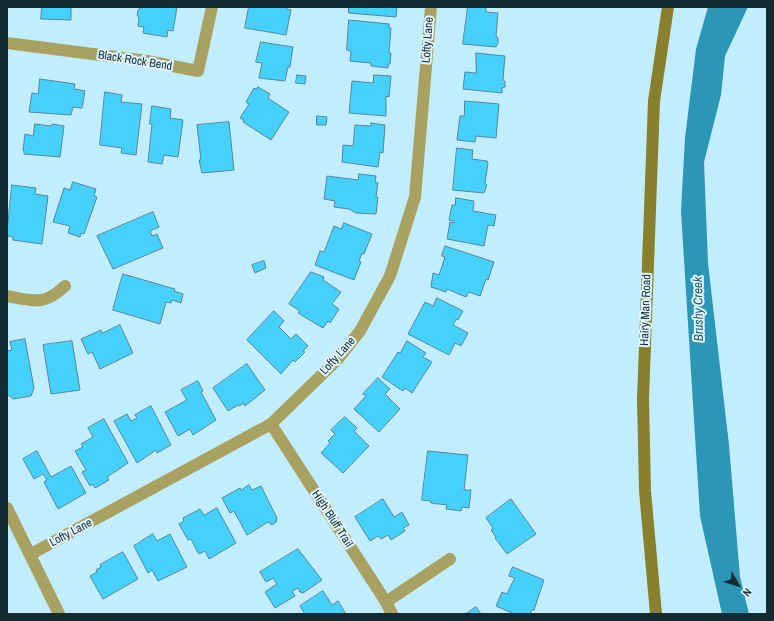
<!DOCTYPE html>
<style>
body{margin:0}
#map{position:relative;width:774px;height:621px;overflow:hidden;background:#c1edfd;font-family:"Archivo Narrow",sans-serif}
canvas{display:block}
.frame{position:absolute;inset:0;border:8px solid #142a32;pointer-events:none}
.north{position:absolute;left:718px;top:565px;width:40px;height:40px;-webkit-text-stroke:3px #e0f6fe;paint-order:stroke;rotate:129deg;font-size:11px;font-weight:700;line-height:16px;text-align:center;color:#142a32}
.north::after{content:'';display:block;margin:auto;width:14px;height:18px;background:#142a32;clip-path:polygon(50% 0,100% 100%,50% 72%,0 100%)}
</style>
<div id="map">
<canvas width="774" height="621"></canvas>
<div class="frame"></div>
<div class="north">N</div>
</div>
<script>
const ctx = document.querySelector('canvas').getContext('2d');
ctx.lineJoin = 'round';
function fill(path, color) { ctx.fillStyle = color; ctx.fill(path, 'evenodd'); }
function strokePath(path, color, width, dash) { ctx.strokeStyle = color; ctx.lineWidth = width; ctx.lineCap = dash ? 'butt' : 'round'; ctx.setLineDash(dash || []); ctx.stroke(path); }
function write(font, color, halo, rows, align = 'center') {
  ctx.font = font + ' "Archivo Narrow",sans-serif'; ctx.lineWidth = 4; ctx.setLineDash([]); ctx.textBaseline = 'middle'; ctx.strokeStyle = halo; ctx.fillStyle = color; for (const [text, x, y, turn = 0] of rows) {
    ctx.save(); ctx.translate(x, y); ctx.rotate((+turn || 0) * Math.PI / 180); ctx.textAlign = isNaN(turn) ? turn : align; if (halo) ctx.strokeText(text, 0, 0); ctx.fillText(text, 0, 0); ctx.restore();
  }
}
fill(new Path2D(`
 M708,7H748L725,56L721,95L704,162L708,263L729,445L740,577L749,614H722L700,516L681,211L685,138L696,49Z`), '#2b96b6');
const building = new Path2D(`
 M42,7H71V20L41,19Z
 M177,7L173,31L168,30L167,37L143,33L144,27L138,26L139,18L137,15L138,10L141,7Z
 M249,7H287V9L291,10L286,35L245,28Z
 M349,7H397L396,17L349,13Z
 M468,7H486V12L498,13L496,36L498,38V43L496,47L463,44Z
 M349,20L389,24V28H391L389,53H391L390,64H388V68L371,66V63L350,61L351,51L347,50Z
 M261,42L293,47L290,67H288L285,81L259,78L262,63L256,62Z
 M476,53L505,56L503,79L505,82V87L502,88V93L463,89L465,72L476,73Z
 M297,75L306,76L305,84L296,83Z
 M374,75L391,76L389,97L386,96V116L349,113L352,81L373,83Z
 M40,79L75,84L74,89L85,91L82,108L73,107L71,115L29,112L32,93L38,94Z
 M258,87L270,94L268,98L289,112L271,140L243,122L244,120L240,118L249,104L246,102L254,88L256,89Z
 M105,92L122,95L121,102L142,104L136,155L121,153L122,148L100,145Z
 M465,101L499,104L496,138L476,136L475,142L457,140L460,116H464Z
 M152,106L171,109L170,118L183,120L178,157L164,155L162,164L148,162L152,124H150Z
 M317,116L327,117L326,125H317Z
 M229,122L234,170L202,173L199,160H201L197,125Z
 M371,123L385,125L383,153L380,152L378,167L342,162L343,145L353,146L355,125L371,126Z
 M35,124L51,126L52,124L64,126L60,157L24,154V151L23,150L25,134L33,136Z
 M457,148L473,150L472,159L487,161L488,164L485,183L487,185L484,193L453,190Z
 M359,174L376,176L375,182L378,183L376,197H378L376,214L356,213L349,209L334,207L335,201L324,199L327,176L358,180Z
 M73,182L96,189L94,196L97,197L84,234L81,233L80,237L68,233L70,226L53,222L64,188L70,190Z
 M12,185L36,188L35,194L48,196L42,244L13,240V237L7,236Z
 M456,198L474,201L473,211L496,215L494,226L488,225L484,246L447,239L450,222L454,223V221L449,220L452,205H455Z
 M153,212L159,227L150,231L152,236L157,234L163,248L113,269L97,236Z
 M344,223L372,234L364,254L362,253L359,261L361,262L354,280L315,265L320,251L324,252L334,226L341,229Z
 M445,246L494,262L488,280L486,279L480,296L469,292L466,297L447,289L446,292L431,287L433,273L439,275L445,257L442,256Z
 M264,261L266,268L255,273L252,265Z
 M311,272L324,277L323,280L341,292L332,304L339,309L330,323L328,321L323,328L298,313L300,311L289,304Z
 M123,274L175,289L174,291L183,294L181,303L172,300L171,303L166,302L160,324L113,310Z
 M437,298L463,311L458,320L456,319L453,325L468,333L461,346L455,343L449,355L408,334L425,302L433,306Z
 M274,311L284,321L279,327L291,339L296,334L308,346L303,351L305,352L295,362L293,360L281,374L247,340Z
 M120,325L133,353L100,369L92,352L88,354L81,339L101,330L102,333Z
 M25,339L34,388L31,396L13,399L7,394V351L12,350L10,342Z
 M72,341L80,390L51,394L43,345Z
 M407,341L426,353L423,357L432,362L412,393L405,388L403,391L382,377L398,352L400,353Z
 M247,364L265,390L245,406L244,403L239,406L238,405L228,411L213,388Z
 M378,378L390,389L385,394L400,409L379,432L354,409L366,396L363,394Z
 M198,381L203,391L201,392L216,420L193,435L190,429L178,436L165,412L187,400L181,390Z
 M151,406L171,445L157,453L156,450L137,463L114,421L127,414L131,421L137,418L135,415Z
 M345,417L357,428L354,431L369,446L343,473L321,453L330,443L328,441L335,434L331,430Z
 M104,419L128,463L107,477L109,480L95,488L93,484L90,486L82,472L86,470L75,451L83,447L81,444L93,437L88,428Z
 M37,451L51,477L71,466L86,493L58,509L44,482L47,480L43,474L34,479L23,459Z
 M428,451L468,455L464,490H471L469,508L462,507L461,511L446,509L447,505L431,503V501L422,500Z
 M249,485L252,490L261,486L277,518L276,522L272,525L268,522L247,535L234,511L230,513L222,498L240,488L241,490Z
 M383,499L394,517L402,512L409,525L403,528L405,531L391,540L388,535L381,539L378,536L370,541L355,517Z
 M511,499L536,534L507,554L495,538L496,537L491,530L493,528L486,518Z
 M217,508L236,543L209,559L205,551L199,554L198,553L191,539L188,540L179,524L184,521L183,518L200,509L204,515Z
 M153,534L157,541L170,534L187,567L158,581L152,570L148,573L134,546Z
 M298,549L322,580L303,593L300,592L298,588L292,591L295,596L275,608L265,592L277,584L273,578L266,582L260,572Z
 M123,552L138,579L103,599L90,576L97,572L96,570L101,567L100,565Z
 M513,567L544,580L534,610H532L530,614H511L512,613L496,606L502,592L507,594L511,585L515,578L509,576Z
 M323,591L332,605L338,601L346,614H305L300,606Z
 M476,607L481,614H466Z`);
fill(building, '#46d1fc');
strokePath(building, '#53889a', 1);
strokePath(new Path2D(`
 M7,43L147,61L198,71L212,7
 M7,296C34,301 44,306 65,286
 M271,424L386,602L392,614
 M7,508L59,614
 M31,554L271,424L337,360L360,331L390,276L415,197L431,7
 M386,602L450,559`), '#a9a161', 12);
strokePath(new Path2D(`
 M656,614L645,491L643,399L654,101L668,7`), '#89802d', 12);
write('12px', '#142a32', '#e0f6fe', [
 ["Lofty Lane",428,40,-86],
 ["Black Rock Bend",135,61,9],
 ["Hairy Man Road",646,310,-88],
 ["Lofty Lane",338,356,-48],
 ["High Bluff Trail",332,519,57],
 ["Lofty Lane",71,533,-28]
]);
write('italic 13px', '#21586a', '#e0f6fe', [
 ["Brushy Creek",699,309,-91]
]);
</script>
